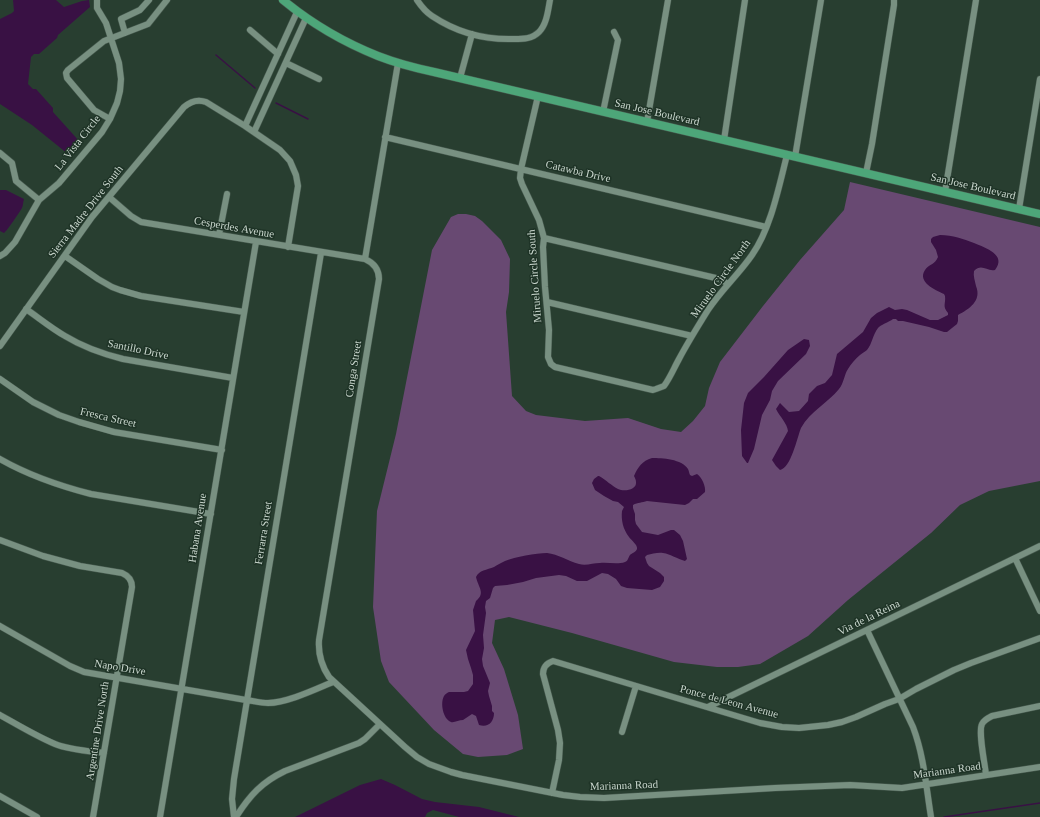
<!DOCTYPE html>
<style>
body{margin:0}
canvas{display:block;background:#283e30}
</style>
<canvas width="1040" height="817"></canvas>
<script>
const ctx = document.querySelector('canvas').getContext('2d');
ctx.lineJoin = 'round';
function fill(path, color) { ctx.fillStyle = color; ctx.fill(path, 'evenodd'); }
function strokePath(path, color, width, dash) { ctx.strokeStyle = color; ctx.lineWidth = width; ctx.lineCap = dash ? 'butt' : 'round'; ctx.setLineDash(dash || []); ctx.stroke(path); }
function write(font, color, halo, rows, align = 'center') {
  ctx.font = font + ' Georgia,serif'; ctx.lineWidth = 3; ctx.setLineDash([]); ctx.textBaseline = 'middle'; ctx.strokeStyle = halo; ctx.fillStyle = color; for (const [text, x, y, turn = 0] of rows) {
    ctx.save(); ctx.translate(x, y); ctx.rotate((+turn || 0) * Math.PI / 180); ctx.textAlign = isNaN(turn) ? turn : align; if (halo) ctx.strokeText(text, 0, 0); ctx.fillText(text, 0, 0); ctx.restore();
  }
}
fill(new Path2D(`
 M850,182L1040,227V481L989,491L960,505L931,533L848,600L808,636L760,664L738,667H717L674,662L572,633L509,617L495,620L492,643L504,669L518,715L523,749L507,755L478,757L463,754L434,730L389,682L381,661L373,607L377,511L396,434L432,250L451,217L458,214H466L475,216L482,221L501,240L510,259L509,292L506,312L512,396L526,411L536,415L585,421L628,418L661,429L681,432L693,421L705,406L709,388L720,362L763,306L800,260L844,210Z`), '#684972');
fill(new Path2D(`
 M13,0H56L64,7L82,1L89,0L90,7L58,35L57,38L39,54H34L31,57L28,84L33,89H36L53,108V112L80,142C77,147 74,152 68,154L32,125L0,104V19L12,13L14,11Z
 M0,190H6L24,199C23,202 23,206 22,208C19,213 7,231 4,233L0,231Z
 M940,235C953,235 963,239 974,243C986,248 1007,255 995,270C987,272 982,263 974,271C973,276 975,281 976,286C982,301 969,309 958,315V321L957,324L947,332H944L929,327L903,321H898L896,319H893C889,322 880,325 878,328C873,334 872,344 867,350C865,352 862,353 860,355C855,359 851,364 848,369C844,375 844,383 839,389C828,403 810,411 801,428C797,438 791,468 780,470L776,466L772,460L788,431C787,423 780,417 776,409L780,403L789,412L799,411L808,401L809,394L817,386L825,383L832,375L837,354L863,332L871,318L877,313L889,307L895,310L902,309L907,310L930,320H938L948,315V313C942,306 946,304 945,296L944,294C935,290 917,282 925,270C929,264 935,265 938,257L936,250L931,242V239L933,237Z
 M804,339L809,340L810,346L806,354L778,381L772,391L770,400L762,415L754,449L748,463H747L742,456L741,430L744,403L748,393L764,377L788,350Z
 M652,458C662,458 682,459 688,469C689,471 689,473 690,475L692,476L697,474C702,477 706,487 705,492L697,499H693L689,503L685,505L647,501C642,503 638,502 633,505V508L635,514V520L636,524L642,532L658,535L671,530H674L680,535L683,541L687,559L685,561C677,559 671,554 663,553C658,552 652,554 647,555L645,557L647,563L649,566L660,573L664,577V581L660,587L652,590L627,588L621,586L616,579L608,574L602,573L587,581H577L566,576L559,575L536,578L523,582L507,585L495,586L493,588L490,598L486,601L485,607L486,613L483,635L484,648L482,659L483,666L490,683L488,691L489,696L492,706V711L494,713C494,722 488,728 479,725L476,716L472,714L463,720C459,720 454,723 451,722C443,719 440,703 444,696C445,694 447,693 449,692H464L468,691L473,684V675L471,668L468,659L466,650L475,631L473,610L476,601C486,593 478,587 476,577C479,570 487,570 494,567C497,565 501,563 505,561C515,557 536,553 547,553C558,554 568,561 579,564C586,566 593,563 600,563C608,562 617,565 625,562C628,561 628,558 630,555C632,553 636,552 637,549C638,545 631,540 629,537C623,529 621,520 622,511L624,507L618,502L613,501L604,496L595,490L592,483L594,479L598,476H599C606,480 612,486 618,489C624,492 637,490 636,482C636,480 635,478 634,476C638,467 642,461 652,458Z
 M381,779L395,785L422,799L435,802L479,807L519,817H459L433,810L427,813L425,817H295L360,785Z`), '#391144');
strokePath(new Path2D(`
 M216,55L255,88
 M276,103L308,119
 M944,817L1040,803`), '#391144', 1.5);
const minor = new Path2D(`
 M417,0C421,6 426,12 432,16C456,32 485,40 514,39C523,39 532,39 539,32C547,24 548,10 550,0
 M250,30L278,54
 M125,33L121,19L140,10L149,0
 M286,63L319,79
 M460,78L472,34
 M538,96L521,169L520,178L522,184L539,220L544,238L543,247L545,287L549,330L548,357L551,364L555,367L653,390L656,389L664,386C670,378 674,368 679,359C688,342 698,326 708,310C721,290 739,274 752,255C771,228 779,186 787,155
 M603,112L618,40L614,32
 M110,119L94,110L67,78L66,73L68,70L104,41L148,24L167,0
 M647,122L668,0
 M245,126L297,12
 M254,132L306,18
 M385,137L766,227
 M724,140L745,0
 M0,153L12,163L16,181L39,200
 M795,157L821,0
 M866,173L872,144L894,5V0
 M945,192L976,0
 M109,197L131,216L141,222L365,259C374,263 379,269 379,279L319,640C318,654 321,665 329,677L405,747L417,757L429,764L451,772L462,775L563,795L580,797L604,798L775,788L850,785L902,788L1040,767
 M1019,209L1040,79
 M219,235L227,194
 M544,238L720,279L728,284
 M0,256L5,253L15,242L39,200L59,183L102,132L110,119L117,103L120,91L121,79L119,63L106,23L97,8V0
 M65,256L98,279L112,287L120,290L141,296L244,312
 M365,259L398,63
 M547,302L692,336
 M26,309C39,318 51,328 65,336C83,347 103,354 123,359L233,378
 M0,346L92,217L184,107C191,101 198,99 206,102L245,126L280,150L290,161L296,175L298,186L288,247
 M0,379L33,402L59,415L79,422L114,432L222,450
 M0,459C28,475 60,486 91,494L211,514
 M0,540L43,556L80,566L122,573C129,576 132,580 132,587L93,817
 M1015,558L1040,611
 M0,626L70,666L84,672L246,700C254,701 261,703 268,703C287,703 316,689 333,682
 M867,630L913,727C924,756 926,786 931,817
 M708,707L1040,546
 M0,715C18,725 36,736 55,744C70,750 88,751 104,753
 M622,732L636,686
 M986,775C985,764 978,732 982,724C984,720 988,718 992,716L1040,706
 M552,793L559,760L560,743L558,730L543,674C543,667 547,663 553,661L760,723L782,727L799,728L828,725L842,722L856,717L885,704L899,699L916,689L954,670L971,663L1040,638
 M0,796L37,817
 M160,817L256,242
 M234,817L232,799L234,779L321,253
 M236,817C250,795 262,782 285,771L359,743L365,739L380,724`);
const major = new Path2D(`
 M283,0C312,24 343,42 378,56C396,63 415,68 434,72L1040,214`);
strokePath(minor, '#475a4f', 7);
strokePath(major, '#475a4f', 9);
strokePath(minor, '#789081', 6);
strokePath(major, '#4da679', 8);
write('11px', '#cad7ce', '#1e3326', [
 ["San Jose Boulevard",657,113,13],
 ["La Vista Circle",78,143,-52],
 ["Catawba Drive",578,172,13],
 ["San Jose Boulevard",973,187,13],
 ["Sierra Madre Drive South",86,212,-52],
 ["Cesperdes Avenue",234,228,10],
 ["Miruelo Circle South",535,276,-94],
 ["Miruelo Circle North",721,279,-54],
 ["Santillo Drive",138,350,12],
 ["Conga Street",354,369,-81],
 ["Fresca Street",108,418,13],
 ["Habana Avenue",198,528,-81],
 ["Ferrarra Street",264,533,-81],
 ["Via de la Reina",869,618,-26],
 ["Napo Drive",120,668,9],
 ["Ponce de Leon Avenue",729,702,15],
 ["Argentine Drive North",98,731,-81],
 ["Marianna Road",947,771,-8],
 ["Marianna Road",624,786,-2]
]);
</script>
